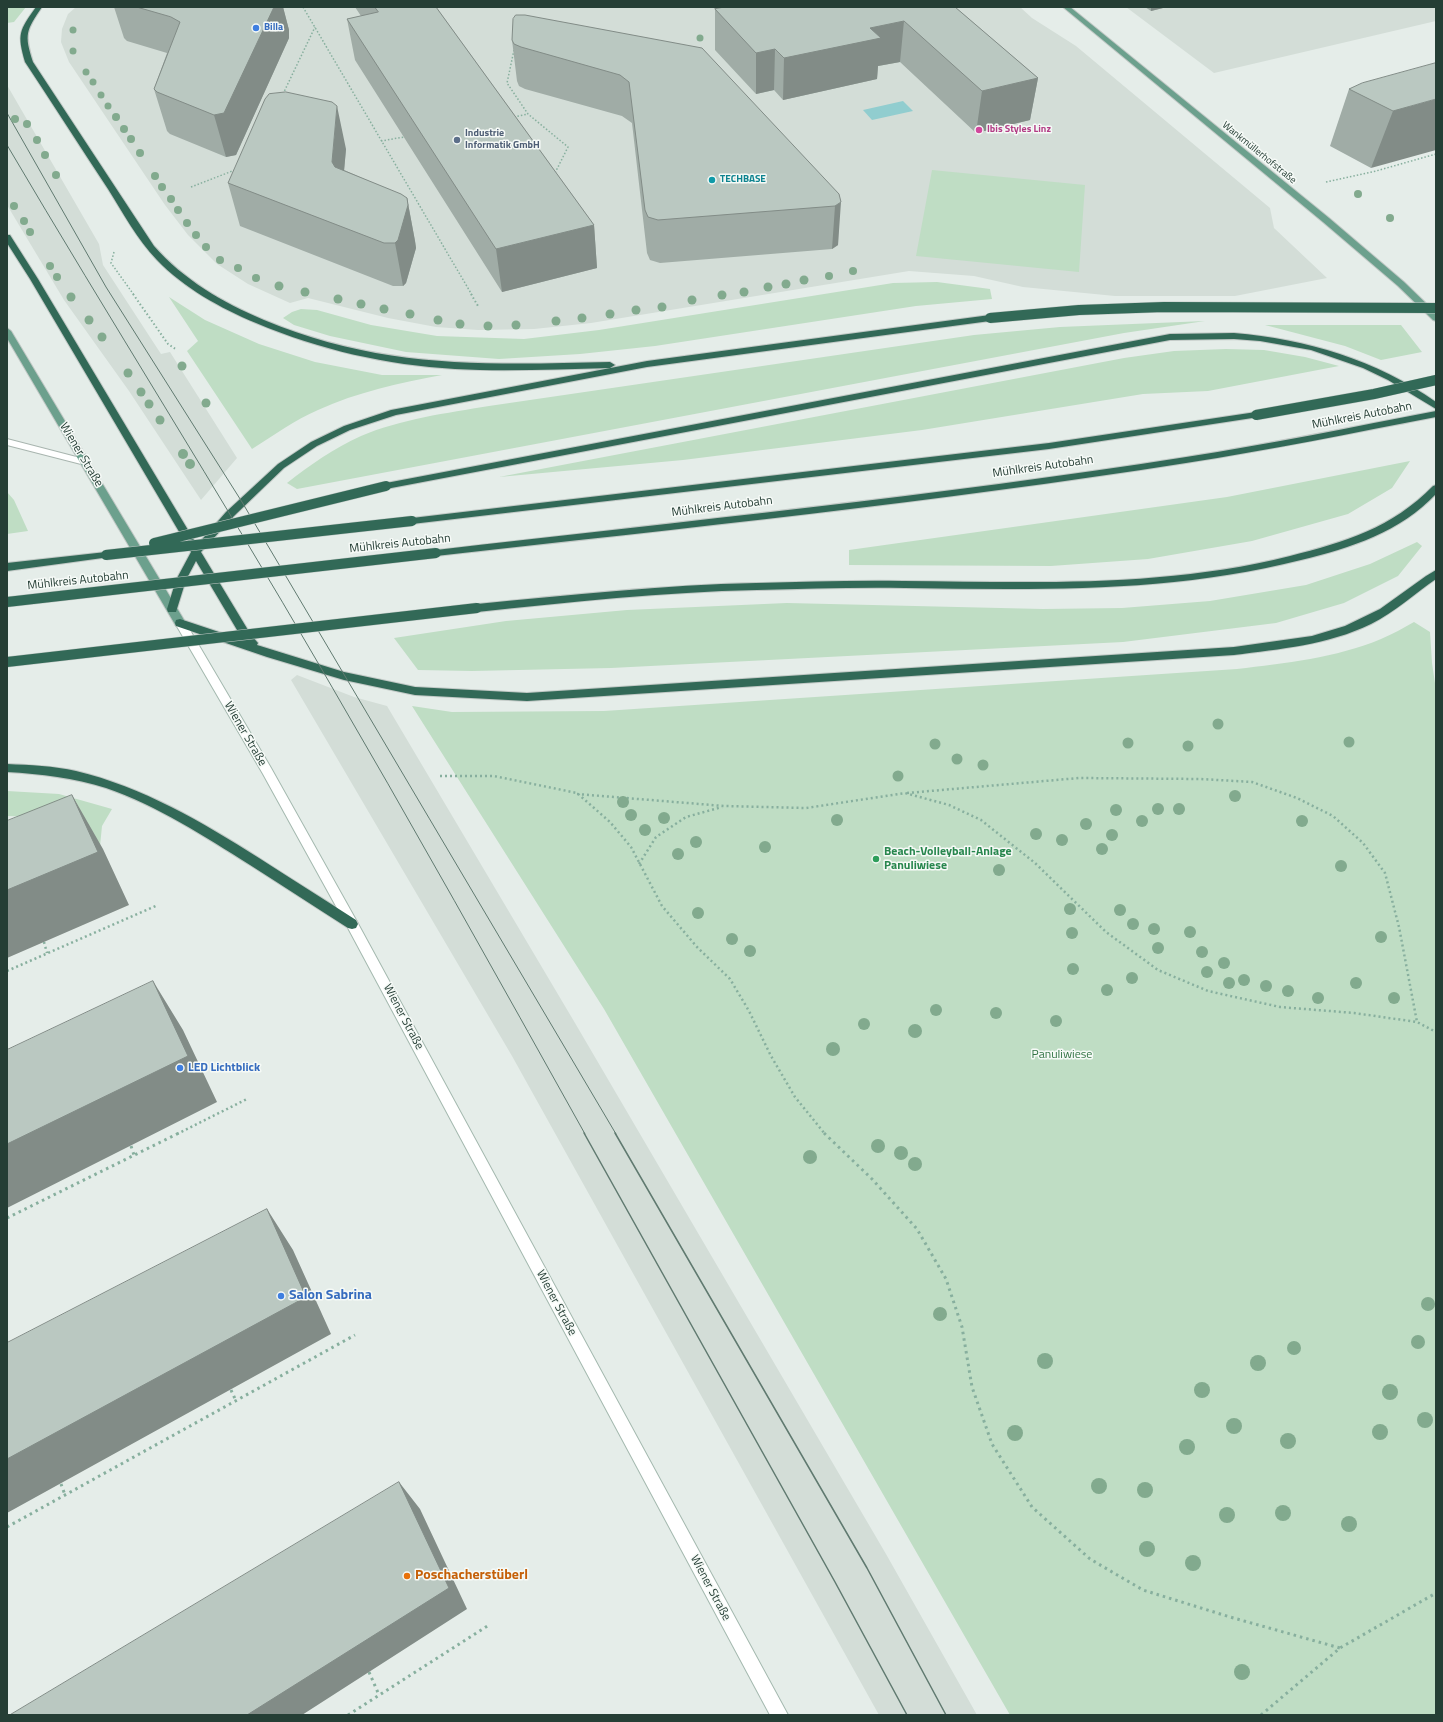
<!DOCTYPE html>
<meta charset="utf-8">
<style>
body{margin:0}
#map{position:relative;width:1443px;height:1722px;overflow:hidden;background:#e5ede9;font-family:"Titillium Web",sans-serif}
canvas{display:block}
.frame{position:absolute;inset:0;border:8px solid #253e35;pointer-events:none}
</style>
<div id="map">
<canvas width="1443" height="1722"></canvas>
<div class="frame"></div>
</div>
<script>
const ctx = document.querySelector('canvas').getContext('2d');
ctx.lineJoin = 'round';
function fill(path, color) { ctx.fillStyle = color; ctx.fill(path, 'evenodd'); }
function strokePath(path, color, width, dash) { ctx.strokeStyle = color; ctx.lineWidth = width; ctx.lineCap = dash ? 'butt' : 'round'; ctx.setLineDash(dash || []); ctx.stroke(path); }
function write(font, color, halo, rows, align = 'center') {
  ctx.font = font + ' "Titillium Web",sans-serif'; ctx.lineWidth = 3; ctx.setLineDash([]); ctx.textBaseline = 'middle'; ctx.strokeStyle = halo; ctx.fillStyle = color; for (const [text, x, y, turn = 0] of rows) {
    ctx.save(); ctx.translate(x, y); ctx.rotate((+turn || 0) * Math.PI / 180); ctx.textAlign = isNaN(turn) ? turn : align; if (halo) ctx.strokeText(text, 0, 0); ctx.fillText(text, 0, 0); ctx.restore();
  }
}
fill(new Path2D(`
 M76,7H1020L1032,18L1076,46L1270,208L1274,228L1327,278L1235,296H1115L1023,287L974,276L909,271L591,323L534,329L478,330L436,327L388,318L308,298L290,303L248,284L217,264L188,235L165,205L69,62L61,42L62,29L68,14Z
 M1126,7H1436V21L1214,73Z
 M7,85L99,244L103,265L161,354L170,352L237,458L201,500L129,391L64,300L7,205Z
 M297,675L354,697L387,706L575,1023L886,1554L977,1715H879L512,1056L291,680Z`), '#d3ddd7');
fill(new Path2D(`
 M7,7H26L14,22L7,23Z
 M932,170L1085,185L1079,272L916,256Z
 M937,282L990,289L992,299L916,306L655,346L580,354L499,359L406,352L330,336L294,325L283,318L292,312L301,309L317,310L371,325L437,336L524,339L599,330L893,283Z
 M169,297L205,320L259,344L315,362L382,375H442C400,383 357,392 318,410C295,420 274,435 252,449L187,351L198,341Z
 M1205,321L1124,333L297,489L287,483C310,465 334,448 361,436C401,419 447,413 489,406L974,335L1060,327Z
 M1265,325H1401L1422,352L1381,360L1345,346Z
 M1226,349L1264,350L1305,357L1339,366L1208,391L1143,394L922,430L683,460L499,477L1124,358L1174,351Z
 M1410,461L1392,488L1348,514L1252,541L1148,559L1051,566L849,565V550L1227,497Z
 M7,492L14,500L28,531L7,534Z
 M1417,542L1422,546L1398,576L1344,603L1276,623L1123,642L611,668L472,671L418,670L394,638L506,621L627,610L787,603L1043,609L1122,608L1210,601L1306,585L1370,564Z
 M1414,622L1430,632L1432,663L1436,690V1715H1010L604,1009L412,706L452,712L604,711L1237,669C1285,663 1336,658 1381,639C1393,634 1403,628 1414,622Z
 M7,791L59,794L112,809L102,826L100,846L36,817L7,816Z`), '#bfddc4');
fill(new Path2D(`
 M903,101L913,111L872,120L863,110Z`), '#91cdcf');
const street = new Path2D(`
 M7,439L88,460L90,462L85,465L7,445Z`);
const secondary = new Path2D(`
 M180,619L184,620L271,768L356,920L788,1715H770L348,928L263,774L175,623L176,620Z`);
const primary = new Path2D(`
 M1063,7H1070L1329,218L1404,282L1436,313V321L1433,320L1398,286L1323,222Z
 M7,328L11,331L184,620L185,623L184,626H176L7,338Z`);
const highway = new Path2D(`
 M36,7H42C26,31 24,34 33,62L154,246C184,280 222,302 264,320C381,369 486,365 610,362L615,365L610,368C559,369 507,372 455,369C387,365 320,350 256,323C220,308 184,288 157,260C137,239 123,213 108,189C80,147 53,104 25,62C17,34 19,31 36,7Z
 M7,235H10L38,279L197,545L226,512L278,464L311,442L344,426L391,410L647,361L990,315L994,318L990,321L647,367L396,415L350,430L317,446L284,468L234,516L201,552L251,635L258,643L257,645L344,672L415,687L527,693L1234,647L1312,636L1345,626L1380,609L1426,576L1436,570V579C1414,594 1395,612 1371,624C1328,645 1280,649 1234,655L527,701L415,695L344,680L267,657L176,626L175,623L176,620L180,619L243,640L196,561L186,580L176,612H168L167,609L176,580L191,552L30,279L7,243Z
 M1234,333C1307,339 1376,360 1436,402V409L1388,380L1363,368L1311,350L1260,341L1234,339L1170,340L386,489L381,486L386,483L1170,334Z
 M1436,411V417C1353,433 1270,450 1186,463C937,502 686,528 436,556L431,553L436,550C686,521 937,496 1186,457C1270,444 1353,427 1436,411Z
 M1256,412L1261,415L1259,417L1049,449L412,524L407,521L412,518L1049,443Z
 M1436,485V494C1400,532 1351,548 1301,560C1171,593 1038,590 905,588C855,587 806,589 757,590C663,592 570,602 477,612L473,611L472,608L473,605L477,604C570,595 663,585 756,583C805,582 854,580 903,581C1032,582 1163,588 1290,556C1345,542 1392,528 1433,486Z
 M106,552L111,555L110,557L7,571V563Z
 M7,764C30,765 54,766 76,771C143,787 202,822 259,858C291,879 324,899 356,920L358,924L356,928L352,929L348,928C315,907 283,886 250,865C204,836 158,806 106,788C74,778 41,774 7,772Z`);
strokePath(street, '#a8b5af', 2);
strokePath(secondary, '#a4b9af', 2);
strokePath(primary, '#c2c9c6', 2);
strokePath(highway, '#c2c9c6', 2);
strokePath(new Path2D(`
 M303,7L472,295
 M514,50L507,83L528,114L568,147L555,173
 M283,94L315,27
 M514,117L528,114
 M381,141L404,137
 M1326,182L1376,171L1436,154
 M191,187L235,170
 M114,252L111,263L134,295`), '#87af9e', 1.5, [1.5, 2]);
strokePath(new Path2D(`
 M133,294L168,344L177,350
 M471,294L478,306`), '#87af9e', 2, [1.5, 2.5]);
strokePath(new Path2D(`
 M440,776H494L577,793L610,822L631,847L662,906L697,947L730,979L749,1011L771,1056L795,1097L825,1134
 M907,793L1079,778L1201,779L1252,782L1297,798L1333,816L1363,843L1385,873L1399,927L1417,1022
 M577,794L724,806L806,808L905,793L949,805L981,820L1035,863L1106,932L1158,970L1208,991L1280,1007L1354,1013L1417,1022L1436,1032
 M639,864L656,837L686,817L722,807
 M44,942L47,953
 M7,971L158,905
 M177,1134L247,1099`), '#87af9e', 2.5, [2, 3]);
strokePath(new Path2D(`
 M824,1133L872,1179L917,1229L946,1279L962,1327L972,1387L992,1444L1032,1507L1090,1559L1143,1590L1230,1617L1340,1648
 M131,1146L134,1155
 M7,1218L179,1133
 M231,1390L236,1401
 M61,1484L65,1495
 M7,1527L355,1335
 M369,1672L379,1695
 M348,1715L489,1625
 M1261,1715L1340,1648L1436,1593`), '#87af9e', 3, [2.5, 4]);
fill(street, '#fff');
fill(secondary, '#fff');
fill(primary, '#6ca08d');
fill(highway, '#326957');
strokePath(new Path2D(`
 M7,113L106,287L242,502L616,1134
 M7,145C110,320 219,492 321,668C411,822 498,978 585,1134`), '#607a70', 1);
strokePath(new Path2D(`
 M584,1133L835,1582L907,1715
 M615,1133L867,1568L946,1715`), '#607a70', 1.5);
const highwayBridge = new Path2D(`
 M990,318L1079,310L1164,307L1436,308
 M1256,415L1374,394L1436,380
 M154,543L386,486
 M106,555L412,521
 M7,602L436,553
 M7,662L477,608`);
strokePath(highwayBridge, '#c2c9c6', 11, []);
strokePath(highwayBridge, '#326957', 10);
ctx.fillStyle = '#82aa8e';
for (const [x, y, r] of [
 [73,30,3.5],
 [700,38,3.5],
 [73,51,3.5],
 [86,72,3.5],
 [93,82,3.5],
 [101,95,3.5],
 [108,106,3.5],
 [116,117,4],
 [15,119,4],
 [27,124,4],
 [124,129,4],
 [131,139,4],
 [37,140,4],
 [140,153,4],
 [45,155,4],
 [56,175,4],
 [155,176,4],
 [162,187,4],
 [1358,194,4],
 [171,199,4],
 [14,206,4],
 [178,210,4],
 [1390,218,4],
 [24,221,4],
 [187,223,4],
 [30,232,4],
 [196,235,4],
 [206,247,4],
 [220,260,4],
 [50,266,4],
 [238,268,4],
 [853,271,4],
 [829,276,4],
 [57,277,4],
 [256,278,4],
 [804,280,4.5],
 [786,284,4.5],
 [279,286,4.5],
 [768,287,4.5],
 [305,292,4.5],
 [744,292,4.5],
 [722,295,4.5],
 [71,297,4.5],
 [338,299,4.5],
 [692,300,4.5],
 [361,304,4.5],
 [662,307,4.5],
 [384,309,4.5],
 [636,310,4.5],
 [410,314,4.5],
 [610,314,4.5],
 [582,318,4.5],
 [89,320,4.5],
 [438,320,4.5],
 [556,321,4.5],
 [460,324,4.5],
 [516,325,4.5],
 [488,326,4.5],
 [102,337,4.5],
 [182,366,4.5],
 [128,373,4.5],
 [141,392,4.5],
 [206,403,4.5],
 [149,404,4.5],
 [160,420,4.5],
 [183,454,5],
 [190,464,5],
 [1218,724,5.5],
 [1349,742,5.5],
 [1128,743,5.5],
 [935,744,5.5],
 [1188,746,5.5],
 [957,759,5.5],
 [983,765,5.5],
 [898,776,5.5],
 [1235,796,6],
 [623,802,6],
 [1158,809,6],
 [1179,809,6],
 [1116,810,6],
 [631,815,6],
 [664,818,6],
 [837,820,6],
 [1142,821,6],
 [1302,821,6],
 [1086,824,6],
 [645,830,6],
 [1036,834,6],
 [1112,835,6],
 [1062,840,6],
 [696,842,6],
 [765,847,6],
 [1102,849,6],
 [678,854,6],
 [1341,866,6],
 [999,870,6],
 [1070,909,6],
 [1120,910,6],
 [698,913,6],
 [1133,924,6],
 [1154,929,6],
 [1190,932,6],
 [1072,933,6],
 [1381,937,6],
 [732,939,6],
 [1158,948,6],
 [750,951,6],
 [1202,952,6],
 [1224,963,6],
 [1073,969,6],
 [1207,972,6],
 [1132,978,6],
 [1244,980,6],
 [1229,983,6],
 [1356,983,6],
 [1266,986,6],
 [1107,990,6],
 [1288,991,6],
 [1318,998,6],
 [1394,998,6],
 [936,1010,6],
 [996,1013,6],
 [1056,1021,6],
 [864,1024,6],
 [915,1031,7],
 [833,1049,7],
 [878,1146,7],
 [901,1153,7],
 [810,1157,7],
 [915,1164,7],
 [1428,1304,7],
 [940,1314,7],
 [1418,1342,7],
 [1294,1348,7],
 [1045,1361,8],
 [1258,1363,8],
 [1202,1390,8],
 [1390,1392,8],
 [1425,1420,8],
 [1234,1426,8],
 [1380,1432,8],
 [1015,1433,8],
 [1288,1441,8],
 [1187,1447,8],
 [1099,1486,8],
 [1145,1490,8],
 [1283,1513,8],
 [1227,1515,8],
 [1349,1524,8],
 [1147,1549,8],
 [1193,1563,8],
 [1242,1672,8]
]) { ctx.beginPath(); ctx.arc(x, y, r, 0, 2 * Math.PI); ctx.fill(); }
fill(new Path2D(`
 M114,7H283L289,30V38L236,155L226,157L170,134L167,131L154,89L167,53L127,41L124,38Z
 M355,7H436L594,225L597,268L502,292L355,60L347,19L361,16Z
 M955,7L1038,78L1030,120L976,133L900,62L878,66L877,79L783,100L774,90L756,94L715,50V9Z
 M1145,7H1167L1151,11Z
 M516,15L839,194L838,245L832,249L660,263L650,260L647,253L632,123L622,116L525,89L519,86L517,81L512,40Z
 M1436,63L1371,168L1330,146L1349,89Z
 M346,149L344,170L407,198L415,241L416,248L406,283L403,286H393L240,226L228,183Z`), '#a0aca6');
fill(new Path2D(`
 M274,7H283L289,30V38L236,155L226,157L214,115Z
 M1151,7H1167L1151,11Z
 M904,21L900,62L878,66L877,79L783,100L784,58L870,28Z
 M775,49L774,90L756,94V53Z
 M1038,78L1030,120L976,133L982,91Z
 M1436,99V150L1371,168L1393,111Z
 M337,106L346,149L341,205L332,162Z
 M407,198L415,241L416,248L406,283L403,286L395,243Z
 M841,202L838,245L832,249L835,206Z
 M594,225L597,268L502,292L496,249Z
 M72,795L103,849L129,905L7,958V890Z
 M153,981L183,1030L217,1102L7,1208V1144Z
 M267,1209L293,1250L331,1334L7,1513V1459Z
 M399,1482L420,1509L467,1609L302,1715H247Z`), '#828c87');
const building = new Path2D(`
 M137,7H274L224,113L214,115L157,92L154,89L180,22L171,17Z
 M375,7H436L594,225L496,249L347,19L378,12Z
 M725,7H955L1038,78L982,91L904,21L870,28L881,38L784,58L775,49L756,53L715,9Z
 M516,15H525L702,48L839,194L841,202L835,206L658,220L648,217L645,210L629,82L620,75L521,47L514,44L512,40L513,19Z
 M1436,63V99L1393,111L1349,89L1362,83Z
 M286,92L332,102L337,106L332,162L335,167L401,194L407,198L408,205L398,240L395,243H384L228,183L265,99L269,94Z
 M72,795L98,852L7,890V821Z
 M153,981L188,1056L7,1144V1050Z
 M267,1209L306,1297L7,1459V1343Z
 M399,1482L449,1588L247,1715H10Z`);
fill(building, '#bac8c1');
strokePath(building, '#828c87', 1);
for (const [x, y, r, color] of [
 [256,28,4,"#3f7fe0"],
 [979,130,4,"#d1479c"],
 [457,140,4,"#5c6f8a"],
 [712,180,4,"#0f9aa8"],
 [876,859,4,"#2e9e5b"],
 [180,1068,4,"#3f7fe0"],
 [281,1296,4,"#3f7fe0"],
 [407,1576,4,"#e8710a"]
]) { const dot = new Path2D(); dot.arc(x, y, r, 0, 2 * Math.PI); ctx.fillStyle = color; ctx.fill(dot); strokePath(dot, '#f6faf7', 1.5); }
write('bold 10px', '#366cbe', '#f6faf7', [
 ["Billa",264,28]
], 'left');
write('bold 10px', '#b23c85', '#f6faf7', [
 ["Ibis Styles Linz",987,130]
], 'left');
write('bold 10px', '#4e5e75', '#f6faf7', [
 ["Industrie",465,134],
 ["Informatik GmbH",465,146]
], 'left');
write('10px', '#253e35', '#f6faf7', [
 ["Wankmüllerhofstraße",1259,153,39]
]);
write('bold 10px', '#0d838f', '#f6faf7', [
 ["TECHBASE",720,180]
], 'left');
write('12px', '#253e35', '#f6faf7', [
 ["Mühlkreis Autobahn",1362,416,-11],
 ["Wiener Straße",81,455,59],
 ["Mühlkreis Autobahn",1043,467,-8],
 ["Mühlkreis Autobahn",722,507,-7],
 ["Mühlkreis Autobahn",400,544,-6],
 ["Mühlkreis Autobahn",78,581,-6],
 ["Wiener Straße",245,734,60],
 ["Wiener Straße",403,1017,62],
 ["Wiener Straße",556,1303,62],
 ["Wiener Straße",710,1588,62]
]);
write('bold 12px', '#27864d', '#f6faf7', [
 ["Beach-Volleyball-Anlage",884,852],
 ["Panuliwiese",884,866]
], 'left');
write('12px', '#317343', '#f6faf7', [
 ["Panuliwiese",1062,1055]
]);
write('bold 12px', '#366cbe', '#f6faf7', [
 ["LED Lichtblick",188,1068]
], 'left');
write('bold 14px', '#366cbe', '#f6faf7', [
 ["Salon Sabrina",289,1296]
], 'left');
write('bold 14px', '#c56008', '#f6faf7', [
 ["Poschacherstüberl",415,1576]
], 'left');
</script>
